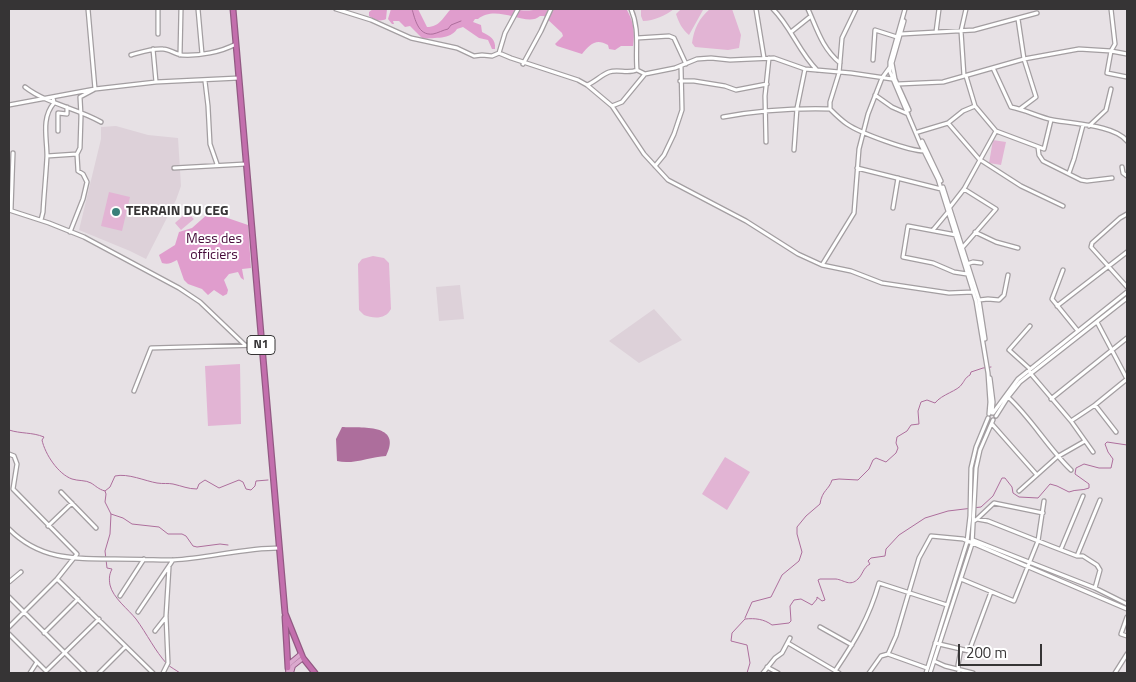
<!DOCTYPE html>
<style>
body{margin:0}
#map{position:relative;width:1136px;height:682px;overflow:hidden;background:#e7e1e5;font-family:"Titillium Web",sans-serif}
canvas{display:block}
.frame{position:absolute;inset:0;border:10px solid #363435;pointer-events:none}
.scale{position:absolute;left:958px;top:644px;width:84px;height:22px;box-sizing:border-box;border:2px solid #363435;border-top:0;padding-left:6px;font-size:15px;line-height:18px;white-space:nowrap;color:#363435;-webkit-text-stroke:4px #fff;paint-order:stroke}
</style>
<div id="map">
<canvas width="1136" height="682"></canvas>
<div class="frame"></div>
<div class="scale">200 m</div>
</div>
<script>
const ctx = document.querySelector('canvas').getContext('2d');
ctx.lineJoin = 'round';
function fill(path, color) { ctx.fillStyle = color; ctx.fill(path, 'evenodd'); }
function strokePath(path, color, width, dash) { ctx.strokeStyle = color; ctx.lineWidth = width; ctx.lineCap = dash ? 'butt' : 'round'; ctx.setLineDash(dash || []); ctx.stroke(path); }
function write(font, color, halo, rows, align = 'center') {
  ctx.font = font + ' "Titillium Web",sans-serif'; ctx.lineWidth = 4; ctx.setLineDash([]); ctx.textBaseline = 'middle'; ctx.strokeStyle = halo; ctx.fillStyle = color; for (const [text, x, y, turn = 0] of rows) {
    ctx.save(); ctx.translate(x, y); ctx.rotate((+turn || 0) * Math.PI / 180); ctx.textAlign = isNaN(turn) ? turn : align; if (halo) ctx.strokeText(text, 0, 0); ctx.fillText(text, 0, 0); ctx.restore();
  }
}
fill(new Path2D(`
 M116,126L148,135L178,138L181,186L176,200L146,259L130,251L79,230L101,139V127Z
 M460,285L464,319L439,321L436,287Z
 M654,309L682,340L639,363L609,341Z`), '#ddd1d9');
fill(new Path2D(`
 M641,9H674C666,15 654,21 643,21L641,16Z
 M681,9H702L703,10L689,35C682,29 679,23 676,14Z
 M710,9H732L741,35L739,48L728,50L695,47L692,43C694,29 699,18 710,9Z
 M993,140L1006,142L1001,165L989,163Z
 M109,192L130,197L122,231L101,226Z
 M187,212L194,219L181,230L175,223Z
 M373,256L384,258L389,263L391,309C386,319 374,319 364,315L359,310L358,264L362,259Z
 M240,364L241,424L208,426L205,366Z
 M725,457L750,472L727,510L702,494Z`), '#e2b4d4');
fill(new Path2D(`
 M373,9H387L386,19C380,22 374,20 369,16V12Z
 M391,9H418L427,27C440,27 443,17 451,9H517C528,14 541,5 552,12L554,9H624L627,10C634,23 635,32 633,46H621L615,50L609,49L608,45C596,38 590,44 582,54L557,46L555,44L563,36L562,33L544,16H540C527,28 497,3 478,19H475L473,22L481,25L482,32C490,36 496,39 495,49H492L488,40L479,38L463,27L457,29C450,40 435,37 423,39L410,26L405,27L399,21H393L394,24H392L388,19Z
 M210,212L248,225L251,268L242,269L244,280L241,278L238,272L229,274L224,280L228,290L227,294L223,296L214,290L208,295L202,289L188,284L184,280L177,260C171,263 168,265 162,263L159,255L175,245L179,232L192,228Z`), '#e09dcd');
fill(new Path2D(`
 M342,427C361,428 403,423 386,456C370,457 352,465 337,461L336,439Z`), '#ad6e9c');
strokePath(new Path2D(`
 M412,9C415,19 418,36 433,34C438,33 443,30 448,29L451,25L461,21
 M9,430C21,434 32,432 44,437L42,440C45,454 58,474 72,479C78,481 86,480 91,483C96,486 98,489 105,491L110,487L115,476C128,473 145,481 157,483C163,484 168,483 173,484C182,486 188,489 197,489L199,484L205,480L219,488L239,480L243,482L246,489L251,490L255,486L256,481L268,480
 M105,491L106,494L105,502L111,514L110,534L105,551L107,568L112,569C109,575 109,579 110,585C113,598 128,609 136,619C147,634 155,651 167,664C170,667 176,670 180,673
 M111,514L123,518L132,524L159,527L168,534H182L186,536L193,546L197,547L220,544L228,545
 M745,618L752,602L771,597L782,575L799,561L802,552L797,534V527L806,516L820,504C822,490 829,490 832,480L839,479L858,480L869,469L873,460L876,458L886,462L896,453L898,448L896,443L897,437L907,431L911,425L919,424L918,411L921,402L927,400L935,403C942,394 958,391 962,384C965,380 965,378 970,375L971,372L983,368L991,367
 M747,673L750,663L747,645L731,641L732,633L745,619C755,618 764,619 772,625L789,623L791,621L790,606L794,600L801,599L812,605L817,599V597L822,601L825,600L818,580L820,579C825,579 831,579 836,579C844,580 850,587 858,579C863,574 863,568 870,564L868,561L871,558L885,556L886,549L899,535L925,518L948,511L981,507L993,496L1002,478H1005L1012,487L1013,493L1019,497L1038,498L1050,484L1057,486L1069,492C1076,489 1082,491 1089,488V484L1075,474L1076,468L1084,464L1099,468H1111L1113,459L1108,452L1105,444L1107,442L1127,445`), '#ad6e9c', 1);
const minor = new Path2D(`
 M198,9L202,54
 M336,9L371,20L411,38L457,48L474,56L482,55L492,56L499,53L511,58L578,80L587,85L612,106L644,154L668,180L746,221L798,254L822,265L851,271L882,283L949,293L973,292
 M631,9C640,30 635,48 637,70
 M756,9L764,58
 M773,9C791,27 799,52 817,70
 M808,9C817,29 822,48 840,63
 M856,9L842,38L839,73L830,102V109C835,114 841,120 847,124C860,133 909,151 924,151
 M905,9L890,62V72L920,143L938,179L976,301L988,373L990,402L989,414
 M1111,9L1115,44L1111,51L1107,73L1127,77
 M1018,19L1024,59L1036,97L1020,109
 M904,21L892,63L895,79L909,110
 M791,32L811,16
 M936,32L939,9
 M158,34V9
 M901,34L974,30L1037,13
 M637,38L669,36L674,38L686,64
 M153,49L156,82
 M499,53L505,33L518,9
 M131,55C142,52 152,48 163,49C169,49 175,54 182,55C200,56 221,52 236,44
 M180,55L181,9
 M873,60L875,30L897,37
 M523,64L541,31L551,9
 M993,68L1011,107C1026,110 1039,117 1053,120C1073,124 1115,125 1127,141
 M964,76L961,31L966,9
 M966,76L975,106L996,131L1044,149L1051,120
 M205,81L208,106L210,144L217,164
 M680,81H694L725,86L736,90L767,84
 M898,84L943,82L1024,59L1079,49L1111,51L1127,54
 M587,85C595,82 601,75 609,72C618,69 628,74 637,70L645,74
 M25,87C47,104 77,108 101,122
 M875,95L892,107L908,114
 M9,105L95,89L156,82L239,78
 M612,106L622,102L645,74L675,68L697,59L711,58L730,60L774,58L805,69L851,73L892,79
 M723,117C761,110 791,108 830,109
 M948,123L979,159L1021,186L1063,206
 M1089,126L1106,110L1111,89
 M58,131V113L67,114V107
 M918,132L948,123L963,111L975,106
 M922,141L941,181
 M766,142L765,96L769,58
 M1038,147L1039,155L1043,161L1081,180L1087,181L1112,178
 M794,150L797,108L805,69
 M47,156L77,154
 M655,166L664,155L674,134L682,110L681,66
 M1122,167L1123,173L1127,176
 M174,168L246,164
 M857,168L941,189
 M1069,173L1074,159L1083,125
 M943,187L979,300L985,339
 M950,207L964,189L996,131
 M893,208L898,178
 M9,210L49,223L84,237L179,288L200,302L245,345
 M11,210L13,153
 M1127,214L1120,218L1092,243L1091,247L1127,287
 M41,220L43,212C44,194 46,175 47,156C47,138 41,118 54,103L53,97
 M933,230L948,212
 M70,232L83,199L87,182L83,174L78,171L77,154L80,148L81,116L80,97L95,89L88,9
 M975,232L996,242L1018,248
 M956,235L908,226L903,257L933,263L954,272L967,274
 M963,247L996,209L964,189
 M967,264L973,262L981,263
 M822,265L854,213L859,149L868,114L882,78L890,67
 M1063,270L1052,299L1078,331
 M979,300L988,299L999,300L1004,295L1008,275
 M1057,306L1127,252
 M1097,322L1127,379
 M1030,326L1009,350L1029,368L1031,374L1071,421L1093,452
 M990,378L993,402L992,413
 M134,391L151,348L261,345
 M1008,397C1032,419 1048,448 1071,470
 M1051,399L1127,338
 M1095,405L1116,432
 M993,413L1018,379L1127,292
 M996,416L1008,397L1020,382L1127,298
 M1071,421L1095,405L1127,379
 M992,424L1037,475
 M9,454L14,456L17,464L13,489L77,554L57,579L9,627
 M1019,491L1057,457L1085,441
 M61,492L96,528
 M977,519L994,503L1043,513
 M974,521L977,519L988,521L1051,546L1077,556H1083L1097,565L1100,570L1095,588
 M48,526L72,503
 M9,529C40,560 74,559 115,559C134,559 154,560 173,560C209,558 243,548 279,548
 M973,540L1095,588L1127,604
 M1061,549L1083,496
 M1077,556L1100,500
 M57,579L153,673
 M961,579L1014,601L1038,541L1044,501
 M9,582L21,572
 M120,596L144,559
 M9,597L85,673
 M138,612L173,560
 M1127,617L1121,634L1127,636
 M820,627L852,645
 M155,631L166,617
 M44,633L78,599
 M9,634L46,671L99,619
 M788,643L839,673
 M935,643L969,651L991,592
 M888,654L896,636L919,558L931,536L963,539L1127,609
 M934,661L945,666L973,673
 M767,667L778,673
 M835,671C855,641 869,618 879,583L947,605
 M30,673L37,662
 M99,673L125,647
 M163,673L168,663L166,616L169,567
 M763,673L775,658L782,653L790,638
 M869,673L881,656L888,654L927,668
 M926,673L967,542L970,516L971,468L976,447L988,418
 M930,673L972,544L976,468L980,450L993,420
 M959,673L958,665L961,649
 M1115,673L1127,654`);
const major = new Path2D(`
 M288,673L289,664L301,654
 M291,673L293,666L303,658`);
const highway = new Path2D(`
 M233,9L285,613L303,658L315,673
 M285,617L288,668`);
strokePath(minor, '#a39ea1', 5.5);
strokePath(major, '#925a83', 6);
strokePath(highway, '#925a83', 7);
strokePath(minor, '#fff', 3);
strokePath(major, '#dba9ce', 4);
strokePath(highway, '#c36fad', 4.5);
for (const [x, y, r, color] of [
 [116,212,5,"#39807a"]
]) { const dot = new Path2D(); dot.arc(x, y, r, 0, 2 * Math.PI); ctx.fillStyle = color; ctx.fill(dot); strokePath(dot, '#fff', 2); }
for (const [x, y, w] of [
 [261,345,28]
]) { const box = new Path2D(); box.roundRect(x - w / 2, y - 9.5, w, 19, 4); ctx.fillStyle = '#fff'; ctx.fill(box); strokePath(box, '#363435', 1); }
write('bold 12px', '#363435', null, [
 ["N1",261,345]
]);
write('bold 14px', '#363435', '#fff', [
 ["TERRAIN DU CEG",126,212]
], 'left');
write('14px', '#470c3b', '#fff', [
 ["Mess des",214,240],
 ["officiers",214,256]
]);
</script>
